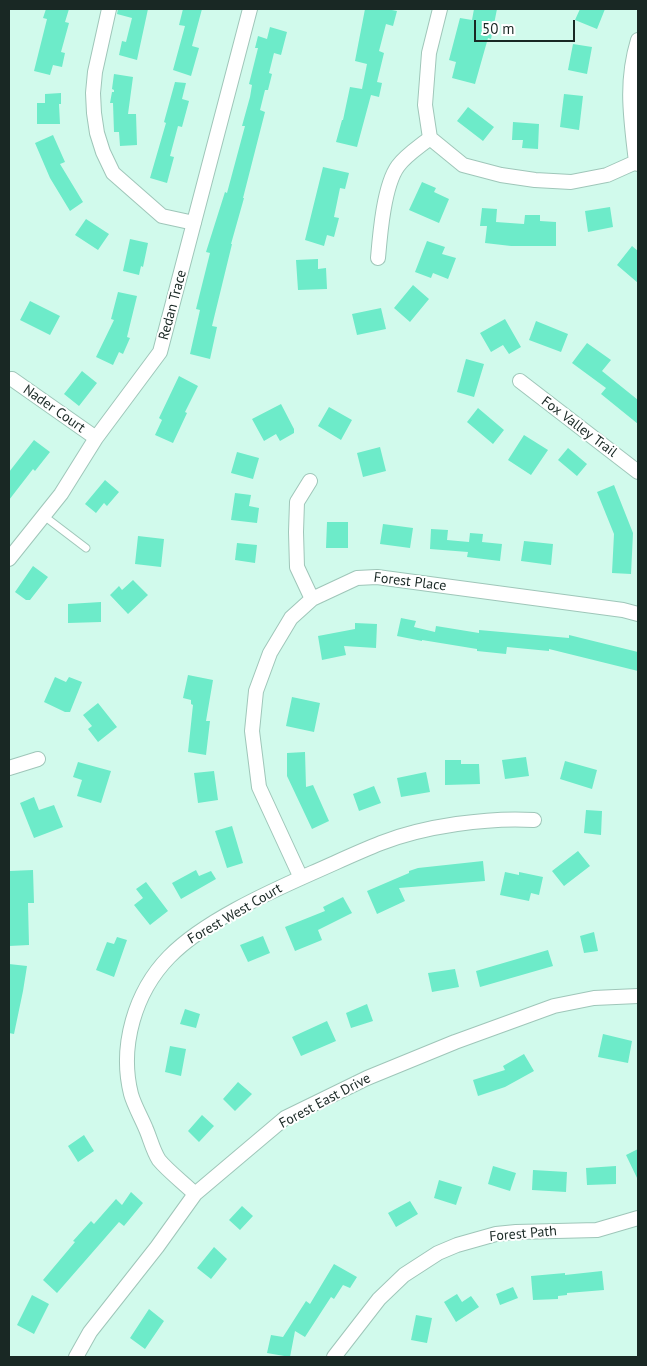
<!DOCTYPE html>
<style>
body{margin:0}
#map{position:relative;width:647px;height:1366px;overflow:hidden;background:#d1faec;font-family:"PT Sans",sans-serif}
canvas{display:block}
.frame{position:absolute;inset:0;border:10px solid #192824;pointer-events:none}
.scale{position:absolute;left:474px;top:20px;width:101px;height:22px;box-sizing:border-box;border:2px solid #192824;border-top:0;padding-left:6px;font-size:15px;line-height:18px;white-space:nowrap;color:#192824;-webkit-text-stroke:4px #fff;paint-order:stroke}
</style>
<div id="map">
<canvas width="647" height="1366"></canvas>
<div class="frame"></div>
<div class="scale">50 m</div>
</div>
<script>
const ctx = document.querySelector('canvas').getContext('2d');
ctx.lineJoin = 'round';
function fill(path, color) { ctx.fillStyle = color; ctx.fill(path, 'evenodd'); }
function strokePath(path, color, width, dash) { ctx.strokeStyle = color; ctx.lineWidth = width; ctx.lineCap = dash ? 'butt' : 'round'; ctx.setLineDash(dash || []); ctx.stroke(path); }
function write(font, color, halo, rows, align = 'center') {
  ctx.font = font + ' "PT Sans",sans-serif'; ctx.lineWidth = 4; ctx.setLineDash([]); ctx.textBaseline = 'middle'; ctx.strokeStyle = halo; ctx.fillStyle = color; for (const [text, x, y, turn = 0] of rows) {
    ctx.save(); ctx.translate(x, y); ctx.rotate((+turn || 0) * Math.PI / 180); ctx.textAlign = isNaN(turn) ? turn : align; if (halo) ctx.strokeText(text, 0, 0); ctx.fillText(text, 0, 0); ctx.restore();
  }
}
fill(new Path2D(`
 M46,9H69L65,22L69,23L61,52L65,53L62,67L53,65L50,75L34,71L47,19L43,18Z
 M118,9H148L137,60L119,55L122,41L126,42L132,18L117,14Z
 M183,9H202L192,46L199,48L191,76L173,70L185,26L179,25Z
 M365,9H387L397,11L393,26L386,24L379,51L384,53L377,82L382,83L379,97L371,95L357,147L336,142L342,120H343L350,87L362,89L367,64L355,61Z
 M474,9H497L491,39L488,38L475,84L452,78L456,62L449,60L460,18L472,20Z
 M580,9H605L597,29L575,20Z
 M270,27L287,32L281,55L274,53L269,73L272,74L268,90H265L260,110L265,112L243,198H244L231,244H232L212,326L217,327L210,359L190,354L200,310L196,309L210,253L206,252L225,192L227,193L245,126H242L250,97L252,85L249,84L258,48H255L258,36L267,39Z
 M573,44L592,47L587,74L568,70Z
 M114,74L133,77L128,114H136L137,145L120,146L119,132H114L113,103H110L112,92H114V90L112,89Z
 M175,82L186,83L182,99L189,101L182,127L178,126L170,156L174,157L167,183L150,178L166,123L164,122Z
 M61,93V104H59L60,124H37V103H45V94Z
 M564,94L583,96L579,130L560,127Z
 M468,107L494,127L483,141L457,121Z
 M513,122L539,124L538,149L522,148L523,140H512Z
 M53,135L65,162L60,164L83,202L70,211L50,178L35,143Z
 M323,167L349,173L345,189L340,188L334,217L339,218L334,237L327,235L324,246L305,240Z
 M422,182L436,188L434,192L449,199L439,223L409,210Z
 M610,207L613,227L588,232L585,211Z
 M482,208L497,209L496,222L524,224L525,215H540V221L556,222V246H511L485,243L487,226H480Z
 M86,219L109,234L98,250L75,235Z
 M130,239L148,243L143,267L141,266L139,275L123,271Z
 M427,241L445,247L442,254L456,258L448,279L433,273L431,278L415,272Z
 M632,246L638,251V283L617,265Z
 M318,259V269L326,268L327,289L298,290L296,260Z
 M413,285L429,299L410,322L394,308Z
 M118,292L137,296L127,337L130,338L123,354L119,352L113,365L96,357L114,320L111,319Z
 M30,301L60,316L50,335L20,320Z
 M381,308L386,329L357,335L352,314Z
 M505,319L521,347L509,354L503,345L491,352L480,333Z
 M536,321L568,334L561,352L529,340Z
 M587,343L611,360L602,371L638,400V424L601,394L606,388L572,363Z
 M466,359L484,364L474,397L457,392Z
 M82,371L97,383L79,406L64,394Z
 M179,376L198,386L185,412L187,413L173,443L155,435L162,420L159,418Z
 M281,404L294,429V433L280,441L276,434L264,441L252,419Z
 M329,407L352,420L341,440L318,426Z
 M478,408L504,430L493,444L467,422Z
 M524,435L548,450L531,475L508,460Z
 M34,440L50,452L35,471L33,469L9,500V472Z
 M380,447L386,471L363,477L357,453Z
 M568,448L587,464L577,476L558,460Z
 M237,452L259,458L253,479L231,473Z
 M105,480L119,492L107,506L104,503L96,513L85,504Z
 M614,485L633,533L631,574L612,573L614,534L597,492Z
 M235,493L251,495L249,506L259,508L257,523L231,520Z
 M327,522H348V548H326Z
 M383,524L413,528L410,548L380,544Z
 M431,529L448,530L447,540L469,542L470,533L483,534L482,542L502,544L500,561L467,557L468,552L430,549Z
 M138,536L164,539L161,567L135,564Z
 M524,541L553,544L551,565L521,561Z
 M237,543L257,545L255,563L235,560Z
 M33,566L48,577L30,600H26L15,592Z
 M133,580L148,595L128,614L110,595L119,586L122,590Z
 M101,602V622L68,623V604Z
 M401,618L416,621L414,627L435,632L436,626L479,633V630L569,638V635L638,652V671L549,649V651L507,647L506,654L477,651V649L422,640V641L397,636Z
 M355,623L377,624L376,648L344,646L346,655L322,660L318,636L355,629Z
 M188,675L213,680L206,721H210L206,755L188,752L193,705L191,704V700L183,698Z
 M55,677L66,682L69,677L82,682L70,712H65L44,702Z
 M292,697L320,703L314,732L286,726Z
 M98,703L117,727L98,742L88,729L92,726L83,715Z
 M305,752L306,787L313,785L329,821L312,829L287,776V753Z
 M526,757L529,776L505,779L502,760Z
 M445,760H461V764H479L480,784L445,785Z
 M565,761L597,770L592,789L560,779Z
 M78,762L111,771L101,803L77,796L82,780L73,777Z
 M214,771L218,800L198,803L194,773Z
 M426,772L430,792L401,797L397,778Z
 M374,786L381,803L359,811L353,794Z
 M34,797L39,810L54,805L63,827L34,838L20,803Z
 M586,810L602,811L601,835L584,833Z
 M232,826L243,863L227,868L215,831Z
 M578,851L590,866L564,886L552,871Z
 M483,861L485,881L399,888L405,901L377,914L367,891L409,873V871L418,868Z
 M33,870L34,903H28L29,945L9,946V871Z
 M196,870L199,876L211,871L216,879L181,899L172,883Z
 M505,872L519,875V872L543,877L539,895L531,893L529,901L500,895Z
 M146,882L168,911L150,925L134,905L143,898L136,889Z
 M343,897L352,913L318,930L322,940L295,951L285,927L325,911L323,907Z
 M594,932L598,951L584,953L580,936Z
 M263,936L270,953L248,962L240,945Z
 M117,937L127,940L114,977L96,970L107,942L114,944Z
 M548,950L553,966L480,987L476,971Z
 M9,964L27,966L23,991L14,1034L9,1033Z
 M455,969L459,987L432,992L428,973Z
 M367,1004L373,1021L351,1028L346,1013Z
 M185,1009L200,1014L196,1028L180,1024Z
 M327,1021L336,1041L301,1056L292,1037Z
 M603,1034L632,1041L628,1063L598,1057Z
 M170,1046L186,1049L181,1076L165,1072Z
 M524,1054L534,1071L505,1087L478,1096L473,1080L505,1070L503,1066Z
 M238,1082L252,1094L235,1111L223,1099Z
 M202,1115L214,1126L199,1142L188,1131Z
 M84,1135L94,1151L78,1162L68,1146Z
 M638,1149V1180L626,1155Z
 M493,1166L516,1173L510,1191L488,1184Z
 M616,1166V1184L587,1185L586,1168Z
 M533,1170L567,1172L566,1192L532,1190Z
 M439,1180L462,1187L456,1205L434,1198Z
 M131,1192L143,1203L124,1226L119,1222L57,1293L43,1280L75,1242L73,1241L91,1221L94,1224L116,1199L122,1205Z
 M410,1201L418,1214L396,1227L388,1213Z
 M242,1206L253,1216L240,1230L229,1220Z
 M214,1247L227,1259L211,1279L197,1268Z
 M334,1264L357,1277L350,1288L343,1285L334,1299L331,1297L305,1337L295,1331L290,1357L267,1353L271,1335L283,1337L306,1301L310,1304Z
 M602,1271L604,1290L567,1293V1295L558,1296V1299L533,1300L531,1276L565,1273V1275Z
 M513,1287L518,1298L500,1305L496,1294Z
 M457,1294L462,1302L471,1296L479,1307L456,1322L444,1302Z
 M32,1295L49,1304L34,1334L17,1325Z
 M149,1309L164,1321L145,1349L130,1338Z
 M416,1315L432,1318L427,1343L411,1340Z`), '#6debc9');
const lane = new Path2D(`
 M44,516L86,548`);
const street = new Path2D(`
 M109,9L95,72L93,93L94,113L97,133L103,152L113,173L162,216L194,223
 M440,9L429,53L425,105L430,138L463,165L501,175L535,180L571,182L607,175L636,162
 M638,40C625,83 631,118 636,162L638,164
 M378,258C380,234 384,185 398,166C406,155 419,147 430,138
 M12,379L96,438
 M520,381L638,472
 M310,481L297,502L296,532L297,567L312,599
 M9,559L61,494L96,438L160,352L250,9
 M9,768L38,759
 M301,878L259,787L252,731L256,691L270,653L291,618L312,599L357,578L377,577L623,610L638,614
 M195,1194C184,1183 169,1172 159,1160C153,1151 150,1138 146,1129C141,1117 134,1105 131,1094C119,1046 135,992 169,957C203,922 267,893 312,873C335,863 358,852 381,843C424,826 489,817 534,820
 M76,1357L90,1332L157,1247L195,1194L285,1118L367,1078L455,1042L554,1006L594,998L638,996
 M334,1357L379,1299L404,1275L438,1253L457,1245L496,1234L516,1232L597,1230L638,1218`);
strokePath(lane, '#9fc6b9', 9);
strokePath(street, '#9fc6b9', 16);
strokePath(lane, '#fff', 7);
strokePath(street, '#fff', 14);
write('14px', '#192824', '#fff', [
 ["Redan Trace",173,305,-75],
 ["Nader Court",54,409,35],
 ["Fox Valley Trail",579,427,37],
 ["Forest Place",410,582,7],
 ["Forest West Court",235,914,-30],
 ["Forest East Drive",325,1101,-28],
 ["Forest Path",523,1234,-5]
]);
</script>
